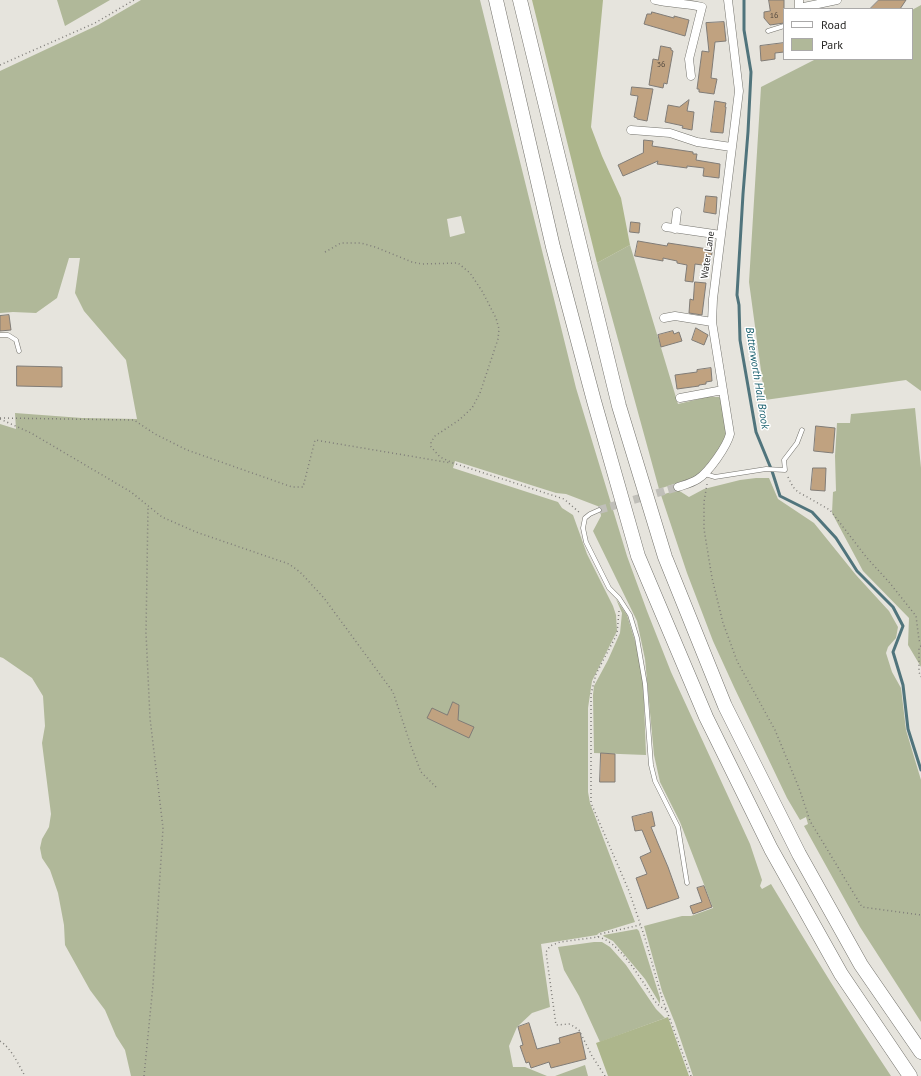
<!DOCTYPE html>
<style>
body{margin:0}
#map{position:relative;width:921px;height:1076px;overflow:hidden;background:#e6e4dd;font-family:"PT Sans",sans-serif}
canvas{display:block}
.legend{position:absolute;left:783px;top:8px;width:130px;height:52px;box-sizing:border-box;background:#fff;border:1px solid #aaa9a9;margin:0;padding:5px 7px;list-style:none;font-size:12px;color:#2a2927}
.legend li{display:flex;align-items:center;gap:8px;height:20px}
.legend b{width:20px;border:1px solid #aaa9a9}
</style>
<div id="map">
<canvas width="921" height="1076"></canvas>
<ul class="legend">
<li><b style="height:5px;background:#fff"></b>Road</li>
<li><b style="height:11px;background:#b0b899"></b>Park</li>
</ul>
</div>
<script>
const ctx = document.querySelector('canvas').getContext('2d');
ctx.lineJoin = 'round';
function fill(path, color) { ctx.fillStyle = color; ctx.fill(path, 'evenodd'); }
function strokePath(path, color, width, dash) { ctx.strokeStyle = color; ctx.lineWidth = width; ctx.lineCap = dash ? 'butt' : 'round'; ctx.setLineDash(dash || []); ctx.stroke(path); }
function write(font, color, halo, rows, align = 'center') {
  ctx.font = font + ' "PT Sans",sans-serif'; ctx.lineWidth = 3; ctx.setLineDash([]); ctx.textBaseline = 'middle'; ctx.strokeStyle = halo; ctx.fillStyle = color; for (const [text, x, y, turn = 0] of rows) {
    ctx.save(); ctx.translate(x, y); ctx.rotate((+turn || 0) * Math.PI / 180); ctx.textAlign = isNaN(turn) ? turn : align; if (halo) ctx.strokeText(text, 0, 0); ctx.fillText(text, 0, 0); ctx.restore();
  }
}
fill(new Path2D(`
 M57,0H110L65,26Z
 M141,0H480L576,388L627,556L647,611L671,672L750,844L762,880L760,886L762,889L771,884C810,949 849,1013 891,1076H693L675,1023L662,991L644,926L682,916H691L713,908L680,822L660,782L654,755L645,659L637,621L593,531L601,516L600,507L566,494L556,493L455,461L453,468L558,502L562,508L573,515L587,554L613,606L616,615L617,631L592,681L588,708V792L590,803L635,922L599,933L597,935L541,944L550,1007L532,1013L517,1027L509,1046L513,1067H525L547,1076H131L125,1050L116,1036L105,1010L90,990L65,945L64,925L58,893L50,870L42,858L40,848L42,839L49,827L51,814L42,743L45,726L43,696L32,678L3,658L0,657V424L16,429L15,413L82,418L137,419L126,360L84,311L75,293L80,258H69L57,298L36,313L13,312L0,313V71L98,25ZM461,216L465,233L450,237L447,219Z
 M921,5V391L906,380L765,400L749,282L761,87L816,59H912V10Z
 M630,245L678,404L707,397H719L721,399L727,434L723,444L698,476L659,489L597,263Z
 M915,408L921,468V667L908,645L909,618L863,571L832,513L833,492L836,491L835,456L837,423H850L851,414Z
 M756,478H769L778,499L814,523L856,575L889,611L898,627L896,638L888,647L886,653L892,672L901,688L906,730L921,780V1022L860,927L804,826L808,824L806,817L800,820L787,798L734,687L713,641L687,573L661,495L678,490L689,497L704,489L740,480Z
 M616,599L627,615L635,641L643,676L646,755L594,753L593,695L594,686L608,660L620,633L622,613Z
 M637,929L639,931L660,998V1004L645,979L613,941L603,936L604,935Z
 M594,942H602L610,947L626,965L656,1009L665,1018L600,1042L579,996L564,970L558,947Z
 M585,1065L588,1076H555Z`), '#b0b899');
fill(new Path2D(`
 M532,0H603L591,127L602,156L621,198L630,245L597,263Z
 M668,1017L689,1076H608L596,1043Z`), '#adb68c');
strokePath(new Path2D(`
 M744,0V30L751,72L748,132L743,194L737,295L739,305L740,340L756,432L772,471L780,496L812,512L836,538L857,571L893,607L903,626L893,652L903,685L908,729L921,770`), '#50747c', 3);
const building = new Path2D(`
 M769,0H784V23L770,25L764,18V12L770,11Z
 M879,0H906L900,9H870Z
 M652,12L674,18V16L689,20L685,36L644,24L647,14H651Z
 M724,22L726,41L715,42L711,78L717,79L714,94L699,92V89H697L702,51L709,52L706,23Z
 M784,43V52L775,53V59L761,61L760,46Z
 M661,46L671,48V50L673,51L667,84L664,83L663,88L649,85L653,59L658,60Z
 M632,87L653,89L647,121L637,119V118L634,117L638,96L631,95Z
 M689,100L687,111L694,112L692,130L682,128L683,126L679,125L665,122L668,105L679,107Z
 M715,101L726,103L725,107H726L723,133L711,132Z
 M644,140L653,141L652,146L693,152V154H697L696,160L720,164L719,178L703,176L704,168L687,166V168L657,164L658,161L623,176L618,165L643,153Z
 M706,196L717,197L716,214L704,212Z
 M631,222L640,223L639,233L630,232Z
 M638,241L667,246L668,243L708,249V252H712L710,266L695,264L693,282L685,281L687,265L677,263V261L663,258V261L635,256Z
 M695,282L706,283L702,315L689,313L690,299L693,300Z
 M9,315L11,330L0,331V316Z
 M696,328L708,335L704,345L692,340Z
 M673,331L674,334L679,332L682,341L661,347L658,335Z
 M17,366L62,367V387L17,386Z
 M711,368L712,381L706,382V384L699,385V386L677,389L675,375L697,372V370Z
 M816,426L835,428L833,453L814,451Z
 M813,468H826L825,491L811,490Z
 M453,702L459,705L458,720L474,727L469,738L427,718L432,708L447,715Z
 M601,753L615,754V782H600Z
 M652,812L655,826L651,827L668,867L679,898L647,909L636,878L647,874L640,857L651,852L642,830L635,831L632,817Z
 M704,886L712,907L693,914L690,906L702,902L697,888Z
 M529,1023L537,1049L560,1043L559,1038L580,1032L586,1059L551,1068L549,1062L531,1068L529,1062L526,1063L520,1046L523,1045L518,1027Z`);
fill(building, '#c0a280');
strokePath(building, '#807c77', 1);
strokePath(new Path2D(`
 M599,510L678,487`), '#c0bfb9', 8, [8, 4]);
const service = new Path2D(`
 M768,31L784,26
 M0,335H8L16,340L19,351
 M705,474L715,477L766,469L785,470L784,460L797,443L802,430
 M599,510L590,514L585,518L583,528L586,542L609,588L619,598L630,615L637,638L645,684L651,765L655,781L678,827L687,883`);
const minor = new Path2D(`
 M655,0C670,4 686,3 702,7L689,59L691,76
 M799,0V8L837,0
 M631,130L670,133L697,142L731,147
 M666,227L721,235
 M675,229L677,212
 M664,318L675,316L712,322
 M680,398L723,390
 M678,487C684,485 692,483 698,479C709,472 727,446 730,434L712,322L713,299L739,91L728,0`);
const motorway = new Path2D(`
 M496,0L553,247L594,401L638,556L706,717L771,849L841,974L910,1076
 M520,0L619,406L665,557L725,706L799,854L861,965L921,1052`);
strokePath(service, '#74736d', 5);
strokePath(minor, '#74736d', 9);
strokePath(motorway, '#74736d', 15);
strokePath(new Path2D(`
 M0,65L95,23L134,0
 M325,252L341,243H361L375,247L412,262L422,264L458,263L470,273L482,291L496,318L499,329L498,339L480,393L472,408L459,420L435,436L431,442V447L440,457L453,463L564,499L580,513
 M0,418L134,420L155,434L187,450L292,487H303L315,440L451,463
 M0,419L31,433L131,492L162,517L196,532L289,564L300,572L324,598L393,692L411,746L421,772L437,788
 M788,477L793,487L798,492L809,498L830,510L867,558L889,582L916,616L919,640L921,644
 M707,484L704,502V529L712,578L723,623L737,661L775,730L799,788L810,821L862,907L921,915
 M619,611L617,634L596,674L591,694V803L629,891L645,938L662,998L691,1076
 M921,646L919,647V672L921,677
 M598,937L600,934L640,925
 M0,1041C12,1049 18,1064 25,1076
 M144,1076L153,985L163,828L150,718L146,633L148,507
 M605,1076L592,1056L579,1030L570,1024L556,1025L546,952L550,946L560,942L598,937C617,941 634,969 645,985C652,995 654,1005 667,1010`), '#7f7d79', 1.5, [1, 3]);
strokePath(service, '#fff', 4);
strokePath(minor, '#fff', 8);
strokePath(motorway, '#fff', 14);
write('8px', '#50473d', null, [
 ["16",774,16],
 ["36",661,65]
]);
write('10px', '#2a2927', '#fff', [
 ["Water Lane",708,255,-82]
]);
write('italic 11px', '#105968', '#fff', [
 ["Butterworth Hall Brook",757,378,81]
]);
</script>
